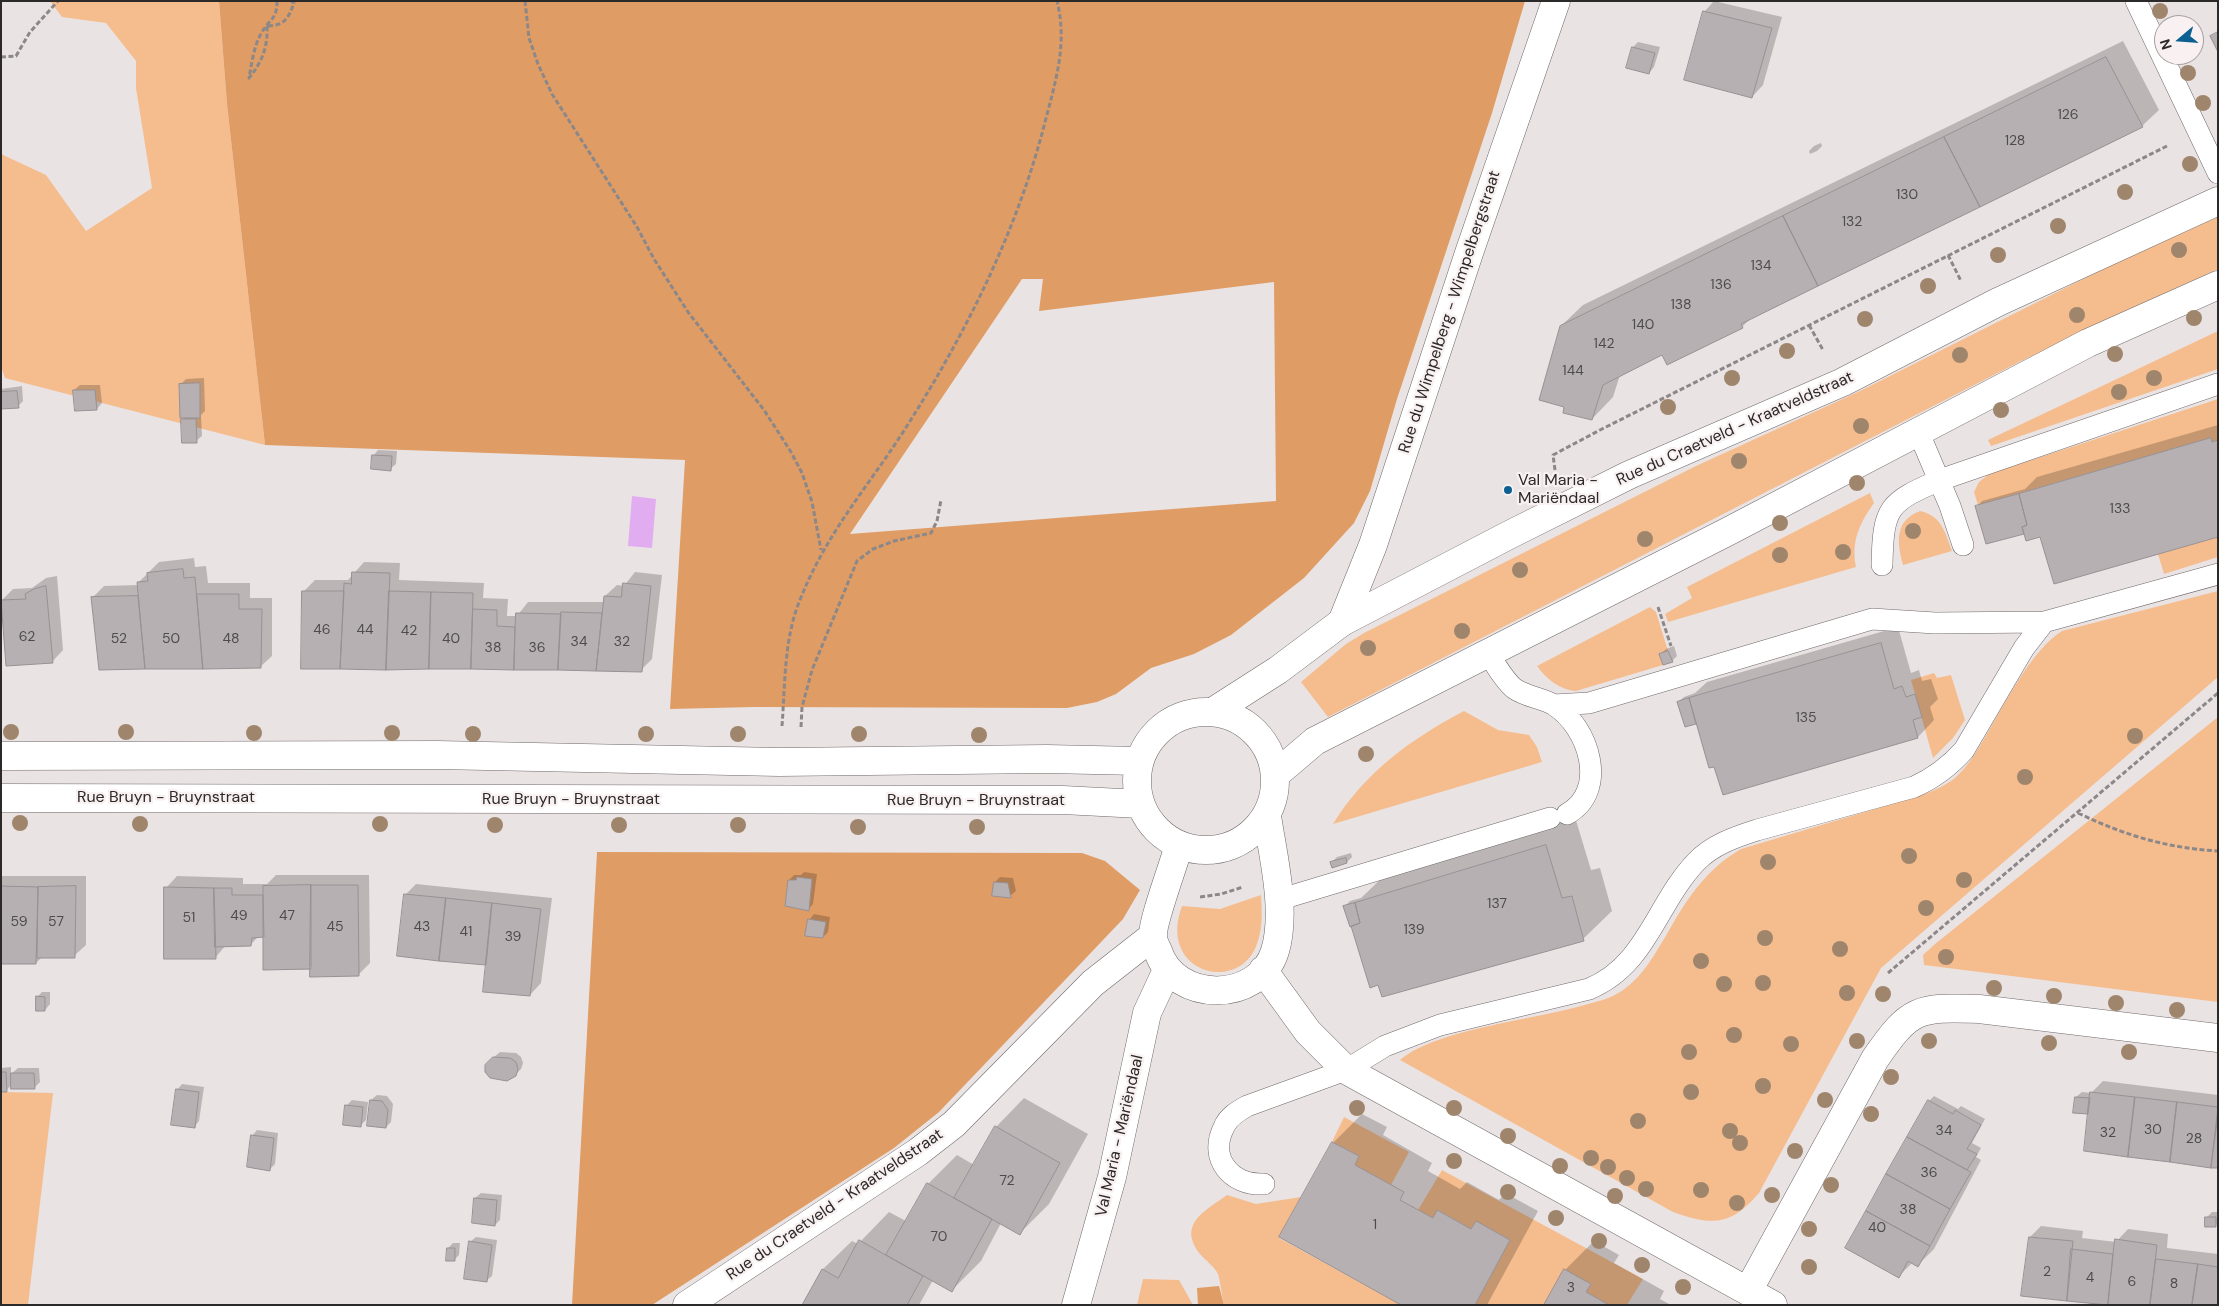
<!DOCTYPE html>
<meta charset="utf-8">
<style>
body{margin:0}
#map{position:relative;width:2219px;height:1306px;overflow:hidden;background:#eae3e4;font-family:"DM Sans",sans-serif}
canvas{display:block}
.frame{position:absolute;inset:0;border:2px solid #2c2929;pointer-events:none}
.north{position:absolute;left:2154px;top:15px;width:50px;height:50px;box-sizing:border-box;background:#f8f0f1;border:1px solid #a6a0a1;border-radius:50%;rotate:252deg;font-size:14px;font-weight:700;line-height:20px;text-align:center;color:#2c2929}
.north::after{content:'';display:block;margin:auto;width:18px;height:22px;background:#0c6091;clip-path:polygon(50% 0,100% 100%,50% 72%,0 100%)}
</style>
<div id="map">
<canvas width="2219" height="1306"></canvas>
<div class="frame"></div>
<div class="north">N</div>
</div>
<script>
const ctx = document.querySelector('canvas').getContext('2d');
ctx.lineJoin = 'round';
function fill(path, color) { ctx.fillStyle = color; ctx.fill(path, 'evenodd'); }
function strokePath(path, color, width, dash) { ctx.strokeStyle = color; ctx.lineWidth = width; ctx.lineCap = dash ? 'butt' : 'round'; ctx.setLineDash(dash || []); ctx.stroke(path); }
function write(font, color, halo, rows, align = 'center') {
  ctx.font = font + ' "DM Sans",sans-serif'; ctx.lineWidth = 4.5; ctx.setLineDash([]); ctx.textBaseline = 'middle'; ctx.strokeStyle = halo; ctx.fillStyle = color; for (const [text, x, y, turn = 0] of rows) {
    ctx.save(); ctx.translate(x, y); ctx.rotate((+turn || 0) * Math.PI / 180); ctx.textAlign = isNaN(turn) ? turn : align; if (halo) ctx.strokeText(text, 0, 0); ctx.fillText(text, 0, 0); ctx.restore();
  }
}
fill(new Path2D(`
 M50,1H219L227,104L265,445L5,378L1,367V154L46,175L86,231L152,188L136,88V61L106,23L62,17Z
 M2218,217V269L2021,361L1328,717L1301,682L1346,644L1364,633L1696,466L1860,391L2111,265Z
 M2218,331V369L1991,446L1988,440Z
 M2218,399V440L2212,442L2210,438L1978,505L1974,492L1979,482L1989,474Z
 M1870,493L1874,503C1859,524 1851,542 1856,567L1668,622L1665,614L1692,598L1687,587Z
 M1920,511C1942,516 1945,532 1952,551L1903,565C1897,542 1894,521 1920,511Z
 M2218,537V557L2164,574L2158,554Z
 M2218,591V677L1881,968L1759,1193C1731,1226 1712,1226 1673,1212L1400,1060C1437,1029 1532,1020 1581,1006C1595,1002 1611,999 1623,990C1644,975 1654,955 1667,934C1686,900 1706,869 1741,849L1912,798C1926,794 1939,789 1951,781C1965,771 1975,754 1984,739C2003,707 2031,650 2062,631Z
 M1650,607L1656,612L1668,651L1663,665L1576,691C1560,690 1546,679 1537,666Z
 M1934,673L1937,678L1951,675L1965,720L1953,738L1933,758L1911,680Z
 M1464,711L1498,730L1529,735L1537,747L1542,762L1333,824C1365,772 1411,739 1464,711Z
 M2218,717V1002L1924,965L1923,955L1935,944Z
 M1261,895C1262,912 1263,927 1257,944C1239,995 1157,973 1182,906L1220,909Z
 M1,1092L53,1093L28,1305H1Z
 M1344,1117L1409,1152L1391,1185L1355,1165L1359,1156L1332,1142Z
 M1442,1170L1643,1279L1627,1305H1609L1586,1292L1591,1284L1544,1305H1475L1510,1240L1476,1221L1471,1229L1438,1210L1433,1218L1418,1210Z
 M1227,1195L1256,1204L1301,1197L1279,1238L1401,1305H1224C1222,1298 1220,1279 1218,1274C1215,1267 1205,1260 1200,1254C1177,1224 1205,1211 1227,1195Z
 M1143,1279L1179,1280L1193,1305H1137Z`), '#f5bd8e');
fill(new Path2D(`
 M219,1H1525L1492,113L1397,399L1370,491L1354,523L1304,578L1231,635L1194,654L1151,668L1116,694L1097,702L1067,708L754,707L670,709L685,460L265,445L227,104ZM1022,279H1043L1039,311L1274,282L1276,501L850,534Z
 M597,852L1082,853L1105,861L1140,890L1123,919L1065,980L939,1112L894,1148L652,1305H572Z
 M1219,1286L1224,1305H1198L1197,1288Z`), '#df9d65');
fill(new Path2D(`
 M632,496L656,499L652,548L628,546Z`), '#e1adf0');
fill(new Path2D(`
 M1714,1L1782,17L1763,85L1752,97L1704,12Z
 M2123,41L2159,110L2142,126L1752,317L1742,327L1668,363L1662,354L1620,375L1613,397L1592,419L1561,326L1583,305Z
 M1638,42L1660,47L1654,67L1649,73L1633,47Z
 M1821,143L1822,146L1817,151L1810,154L1809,151L1814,146Z
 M204,378L205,411L201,415L202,436L196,441L182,420L185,417L181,384L186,379Z
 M80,385H100L102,403L97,409L74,390Z
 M22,386L23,401L18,406L1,408V389Z
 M2218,425V536H2041L2024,532L1977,507L1982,501L2025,489L2037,477Z
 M378,450L397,451L396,464L390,469L373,456Z
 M194,558L195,567L206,566L208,583H250V598H272V656L260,667L100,668L93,597L104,586L138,585V583L159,562Z
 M364,562L400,563L399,580L484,583L483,598L508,599L507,616H517L528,602H605V596L617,585L624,586L635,572L662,575L652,659L641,670L302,668L304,591L315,580H348Z
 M57,576L63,650L52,662L2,600L13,589L32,588L46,578Z
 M1898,627L1911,673L1919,670L1922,681L1931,679L1938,699L1930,707L1934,720L1918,737L1715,765L1697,722L1685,725L1678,702L1684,697L1695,693L1707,682Z
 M1674,646L1677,656L1672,661L1661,654L1666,649Z
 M1575,817L1591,870L1600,868L1612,911L1583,939L1352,925L1344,907L1350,901L1361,898L1385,875Z
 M1351,853L1352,857L1347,862L1331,863L1337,857Z
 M804,872L817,874L813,904L808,910L789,880L794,875H801Z
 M276,875H369L370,963L358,975L312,968L265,936H259L251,944L226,945L215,958L166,888L177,876L243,878V884H267Z
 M1,876H86V945L74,956L42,957L36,963H1Z
 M1000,877L1013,878L1016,891L1010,896L995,882Z
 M416,884L552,898L541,983L530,995L488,964L405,895Z
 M814,914L830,917L828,932L823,937L809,920Z
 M42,992H50V1004L45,1010L37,997Z
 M500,1052L516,1053L521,1057L523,1063L521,1069L515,1075L486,1068L488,1062Z
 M11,1067V1074L18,1068H39L40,1082L34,1088L12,1084L6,1091L1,1090V1068Z
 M2103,1081L2218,1095V1167L2085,1150L2089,1113L2076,1097L2082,1092L2091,1093Z
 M182,1084L204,1087L199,1121L194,1127L177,1090Z
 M377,1095L387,1096L393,1104L391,1122L386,1127L369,1125L371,1100Z
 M1934,1096L1958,1109L1961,1106L1985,1119L1972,1143L1981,1148L1976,1157L1981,1160L1934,1249L1918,1265L1913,1262L1899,1276L1929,1101Z
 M1024,1098L1088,1134L1049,1204L1020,1233L1001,1223L981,1261L952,1290L933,1280L919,1305H803L823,1269L852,1241L858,1244L889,1212L906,1221L928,1184L957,1155L974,1165L996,1127Z
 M352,1100L368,1102L366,1120L361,1125L346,1106Z
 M1362,1114L1387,1127L1383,1135L1432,1163L1428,1171L1460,1189L1467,1182L1499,1200L1505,1193L1538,1211L1487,1305H1404L1281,1237L1333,1143Z
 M257,1130L278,1133L275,1164L270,1169L252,1136Z
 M481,1193L502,1195L500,1220L495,1225L475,1198Z
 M2212,1212H2218V1223L2215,1226L2207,1217Z
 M2041,1226L2083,1231L2082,1238L2116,1242L2128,1229L2168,1234L2167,1248L2218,1254V1305H2105L2022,1295L2030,1237Z
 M476,1237L497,1240L492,1276L486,1281L470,1242Z
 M1594,1241L1619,1255L1614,1263L1664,1291L1660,1299L1671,1305H1546L1565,1270Z
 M453,1243H460L459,1255L454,1260L448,1248Z`), '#0003');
const building = new Path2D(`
 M1703,11L1772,28L1752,98L1684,80Z
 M2218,32V52L2210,36Z
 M1632,47L1655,53L1649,74L1626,68Z
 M2106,57L2143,127L1980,207L1944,137Z
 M1944,137L1980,207L1818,286L1783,216Z
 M1783,216L1818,286L1741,324L1743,328L1667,365L1662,355L1603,385L1592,420L1563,413L1564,407L1539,400L1560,326Z
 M200,383V418H180L179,384Z
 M73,390H95L97,410L75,411Z
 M17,391L19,408L1,409V392Z
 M181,419H196L197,443H182Z
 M2211,438L2212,442L2218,440V537L2054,584L2040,537L2026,541L2022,527L2027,525L2019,494Z
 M372,455L392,456L391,471L371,469Z
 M2019,494L2027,525L2022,527L2024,534L1986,544L1975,506Z
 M183,569L184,578L195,577L203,669H145L137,582L148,581L147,573Z
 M352,572L390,573L386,670L340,669L344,583L351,584Z
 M623,583L651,586L642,672L596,671L604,596L621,597Z
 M46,586L53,663L6,666L1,600L26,599L25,594L34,589Z
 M302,591H344L340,669H301Z
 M389,591L431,592L429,669L386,670Z
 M431,592L473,593L471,669H429Z
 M197,594H239V609H262L261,668L203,669Z
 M138,596L145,669L99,670L91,597Z
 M473,609L497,610V626L515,627L514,670L471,669Z
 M561,612L602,613L596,671L558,670Z
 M516,613L561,614L558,670H514Z
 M1881,643L1894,689L1902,686L1906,697L1915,694L1922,717L1913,720L1918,738L1723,795L1714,767L1709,768L1689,698Z
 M1668,651L1673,662L1663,665L1659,654Z
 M1689,698L1696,724L1685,727L1677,702Z
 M1546,845L1562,898L1572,896L1584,941L1382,997L1378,985L1370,988L1351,926L1360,923L1355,903Z
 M1346,858L1347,863L1332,868L1330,862Z
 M797,877L812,879L809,911L785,906L788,880H796Z
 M994,882L1008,883L1011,898L992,896Z
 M311,885H358L359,976L310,977Z
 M311,885V969L263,970V886Z
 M1,886L38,887L36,964H1Z
 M76,886L75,958H37L38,887Z
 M164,887L214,888L216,959H164Z
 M214,888H232V895H263L264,937L252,938L251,946L215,947Z
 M404,894L446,898L439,961L397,956Z
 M446,898L492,903L486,965L439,961Z
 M492,903L541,909L530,996L483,992Z
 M1355,903L1360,923L1350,927L1343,906Z
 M808,919L826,922L823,938L805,936Z
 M36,996L45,997V1011H36Z
 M493,1057L510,1058L516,1062L518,1069L516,1076L507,1081L490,1078L485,1072V1065Z
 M1,1072H6L7,1092H1Z
 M11,1073H34L35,1089H11Z
 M176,1089L199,1092L195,1128L171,1125Z
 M2090,1092L2135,1097L2128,1157L2084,1151Z
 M2075,1097L2090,1098L2088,1114L2073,1113Z
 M2135,1097L2177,1102L2170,1162L2128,1157Z
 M370,1100L382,1101L388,1110L386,1128L367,1126Z
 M1928,1100L1953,1114L1955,1110L1981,1125L1967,1149L1977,1154L1967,1170L1907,1137Z
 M2177,1102L2218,1107L2211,1168L2170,1162Z
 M345,1105L363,1107L361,1127L343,1125Z
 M2218,1115V1168H2211Z
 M995,1126L1060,1163L1020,1235L954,1198Z
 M251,1135L274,1138L270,1171L247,1167Z
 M1907,1137L1971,1172L1950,1209L1886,1174Z
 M1332,1142L1359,1156L1355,1165L1404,1192L1400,1200L1433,1218L1437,1210L1471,1229L1476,1221L1510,1240L1475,1305H1401L1279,1237Z
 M1886,1174L1950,1209L1930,1246L1866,1211Z
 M927,1183L992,1219L952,1292L886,1255Z
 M474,1198L497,1200L495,1226L472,1223Z
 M1866,1211L1930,1246L1918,1267L1908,1261L1899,1278L1845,1248Z
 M2205,1217H2216V1227H2205Z
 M2029,1237L2073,1241L2067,1301L2021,1296Z
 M2115,1239L2157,1245L2150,1305H2108Z
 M859,1240L923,1276L907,1305H802L822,1269L838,1278Z
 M469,1241L492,1245L487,1282L464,1279Z
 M447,1248H455V1261H446Z
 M2071,1249L2113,1254L2108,1305L2067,1301Z
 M2156,1259L2198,1264L2192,1305H2150Z
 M2198,1264L2218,1267V1305H2192Z
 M1564,1269L1591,1284L1586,1292L1609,1305H1544Z`);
fill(building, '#b6b0b3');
strokePath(building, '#979194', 1);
const service = new Path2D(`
 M2136,1L2218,173
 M1918,431L1950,506L1963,545
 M1882,565C1883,506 1889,502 1940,480L2218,384
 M1487,652C1495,663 1504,681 1515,689C1527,697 1542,698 1554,705C1589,727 1609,791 1567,814
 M1554,705L1589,703L1872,619L1935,623L2044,622L2218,574
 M1278,900L1550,818
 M1264,1184C1231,1186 1208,1158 1224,1127C1228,1117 1238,1111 1247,1106L1346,1070L1385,1046L1440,1025L1589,989C1647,965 1656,904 1696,862C1712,845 1735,837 1757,830L1914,787C1934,778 1949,767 1964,750L2024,648L2044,622`);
const minor = new Path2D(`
 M1342,622L1373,545L1469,253L1556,1
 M1179,845C1174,864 1152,922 1153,936C1153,941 1156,947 1158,951C1175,1004 1259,1003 1275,951C1287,911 1273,856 1267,816
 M1263,970L1308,1032L1346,1070L1773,1305
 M1748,1291L1875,1059C1910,1008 1917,1007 1979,1009L2218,1038
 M687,1305L918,1152L954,1124L1093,983L1153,936
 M1076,1305L1112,1177L1147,1013L1167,970`);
const tertiary = new Path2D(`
 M1214,711L1278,670L1342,622L1509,535L1629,475L1843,382L1998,302L2218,201
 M1137 781a69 69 0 1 1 138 0a69 69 0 1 1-138 0Z
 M1,756L437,755L779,762L1047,759L1139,761
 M1275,775L1315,741L1727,532L2088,343L2218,285
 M1,798L1063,800L1140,804`);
strokePath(service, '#70696a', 22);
strokePath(minor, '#70696a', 29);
strokePath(tertiary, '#70696a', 29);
strokePath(new Path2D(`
 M525,1L529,38L538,64L552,94L637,227L654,259L688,312L764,410L791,452L802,473L812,502L821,550
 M267,26C268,47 262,62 249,78C252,62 254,45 262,32C270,18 277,20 277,1
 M268,26C285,25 288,19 294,3L291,1
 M1,57L16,56L30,32L58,1
 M1948,255L1961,281
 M1809,325L1823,350
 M1555,470L1553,455L1600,430L2169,145
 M1658,607L1671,646
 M782,726C785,687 784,642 798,605C825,534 866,490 905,429C965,335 1016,233 1044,126C1055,83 1068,45 1057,1
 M801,727L802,707L812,670L857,561L873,549L894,541L931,533L937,521L941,500
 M2078,813C2124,835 2166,848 2218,851
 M1200,897L1221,894L1243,887
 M1888,973L2218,693`), '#8c8788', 3, [5, 2.5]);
strokePath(service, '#fff', 21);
strokePath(minor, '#fff', 28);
strokePath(tertiary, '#fff', 28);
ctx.fillStyle = '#a0856d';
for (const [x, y] of [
 [2160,11],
 [2188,73],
 [2203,103],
 [2190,164],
 [2125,192],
 [2058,226],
 [2179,250],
 [1998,255],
 [1928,286],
 [2077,315],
 [2194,318],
 [1865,319],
 [1787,351],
 [2115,354],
 [1960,355],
 [1732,378],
 [2154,378],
 [2119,392],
 [1668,407],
 [2001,410],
 [1861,426],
 [1739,461],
 [1857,483],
 [1780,523],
 [1913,531],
 [1645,539],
 [1843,552],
 [1780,555],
 [1520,570],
 [1462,631],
 [1368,648],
 [11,732],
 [126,732],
 [254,733],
 [392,733],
 [473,734],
 [646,734],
 [738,734],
 [859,734],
 [979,735],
 [2135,736],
 [1366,754],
 [2025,777],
 [20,823],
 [140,824],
 [380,824],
 [495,825],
 [619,825],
 [738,825],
 [858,827],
 [977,827],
 [1909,856],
 [1768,862],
 [1964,880],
 [1926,908],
 [1765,938],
 [1840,949],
 [1946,957],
 [1701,961],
 [1763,983],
 [1724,984],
 [1994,988],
 [1847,993],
 [1883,994],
 [2054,996],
 [2116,1003],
 [2177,1010],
 [1734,1035],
 [1857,1041],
 [1929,1041],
 [2049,1043],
 [1791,1044],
 [1689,1052],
 [2129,1052],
 [1891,1077],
 [1763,1086],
 [1691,1092],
 [1825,1100],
 [1357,1108],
 [1454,1108],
 [1871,1114],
 [1638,1121],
 [1730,1131],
 [1508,1136],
 [1740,1143],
 [1795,1151],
 [1591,1158],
 [1454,1161],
 [1560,1166],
 [1608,1167],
 [1627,1178],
 [1831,1185],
 [1646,1189],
 [1701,1190],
 [1508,1192],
 [1772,1195],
 [1615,1196],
 [1737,1203],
 [1556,1218],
 [1809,1229],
 [1599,1241],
 [1642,1265],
 [1809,1267],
 [1683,1287]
]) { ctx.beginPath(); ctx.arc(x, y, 8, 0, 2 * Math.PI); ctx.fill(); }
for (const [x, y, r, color] of [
 [1508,490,5,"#0c6091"]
]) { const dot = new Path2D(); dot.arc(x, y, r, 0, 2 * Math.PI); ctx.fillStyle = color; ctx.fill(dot); strokePath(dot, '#f8f0f1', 2); }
write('14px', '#4e4b4c', null, [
 ["126",2068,115],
 ["128",2015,141],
 ["130",1907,195],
 ["132",1852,222],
 ["134",1761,266],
 ["136",1721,285],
 ["138",1681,305],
 ["140",1643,325],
 ["142",1604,344],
 ["144",1573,371],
 ["133",2120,509],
 ["46",322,630],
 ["44",365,630],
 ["42",409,631],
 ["62",27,637],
 ["52",119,639],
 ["50",171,639],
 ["48",231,639],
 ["40",451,639],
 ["34",579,642],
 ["32",622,642],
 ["38",493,648],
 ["36",537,648],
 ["135",1806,718],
 ["137",1497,904],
 ["49",239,916],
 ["47",287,916],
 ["51",189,918],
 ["59",19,922],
 ["57",56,922],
 ["45",335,927],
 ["43",422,927],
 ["139",1414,930],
 ["41",466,932],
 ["39",513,937],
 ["30",2153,1130],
 ["34",1944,1131],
 ["32",2108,1133],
 ["28",2194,1139],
 ["36",1929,1173],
 ["72",1007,1181],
 ["38",1908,1210],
 ["1",1375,1225],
 ["40",1877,1228],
 ["70",939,1237],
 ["2",2047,1272],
 ["4",2090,1278],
 ["6",2132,1282],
 ["8",2174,1284],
 ["3",1571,1288]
]);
write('16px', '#2c2929', '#f8f0f1', [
 ["Rue du Wimpelberg - Wimpelbergstraat",1450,312,-72],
 ["Rue du Craetveld - Kraatveldstraat",1735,429,-24],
 ["Rue Bruyn - Bruynstraat",166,798],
 ["Rue Bruyn - Bruynstraat",571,800],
 ["Rue Bruyn - Bruynstraat",976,801],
 ["Val Maria - Mariëndaal",1120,1136,-77],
 ["Rue du Craetveld - Kraatveldstraat",835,1205,-34]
]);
write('16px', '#2c2929', '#f8f0f1', [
 ["Val Maria -",1518,481],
 ["Mariëndaal",1518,499]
], 'left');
</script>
